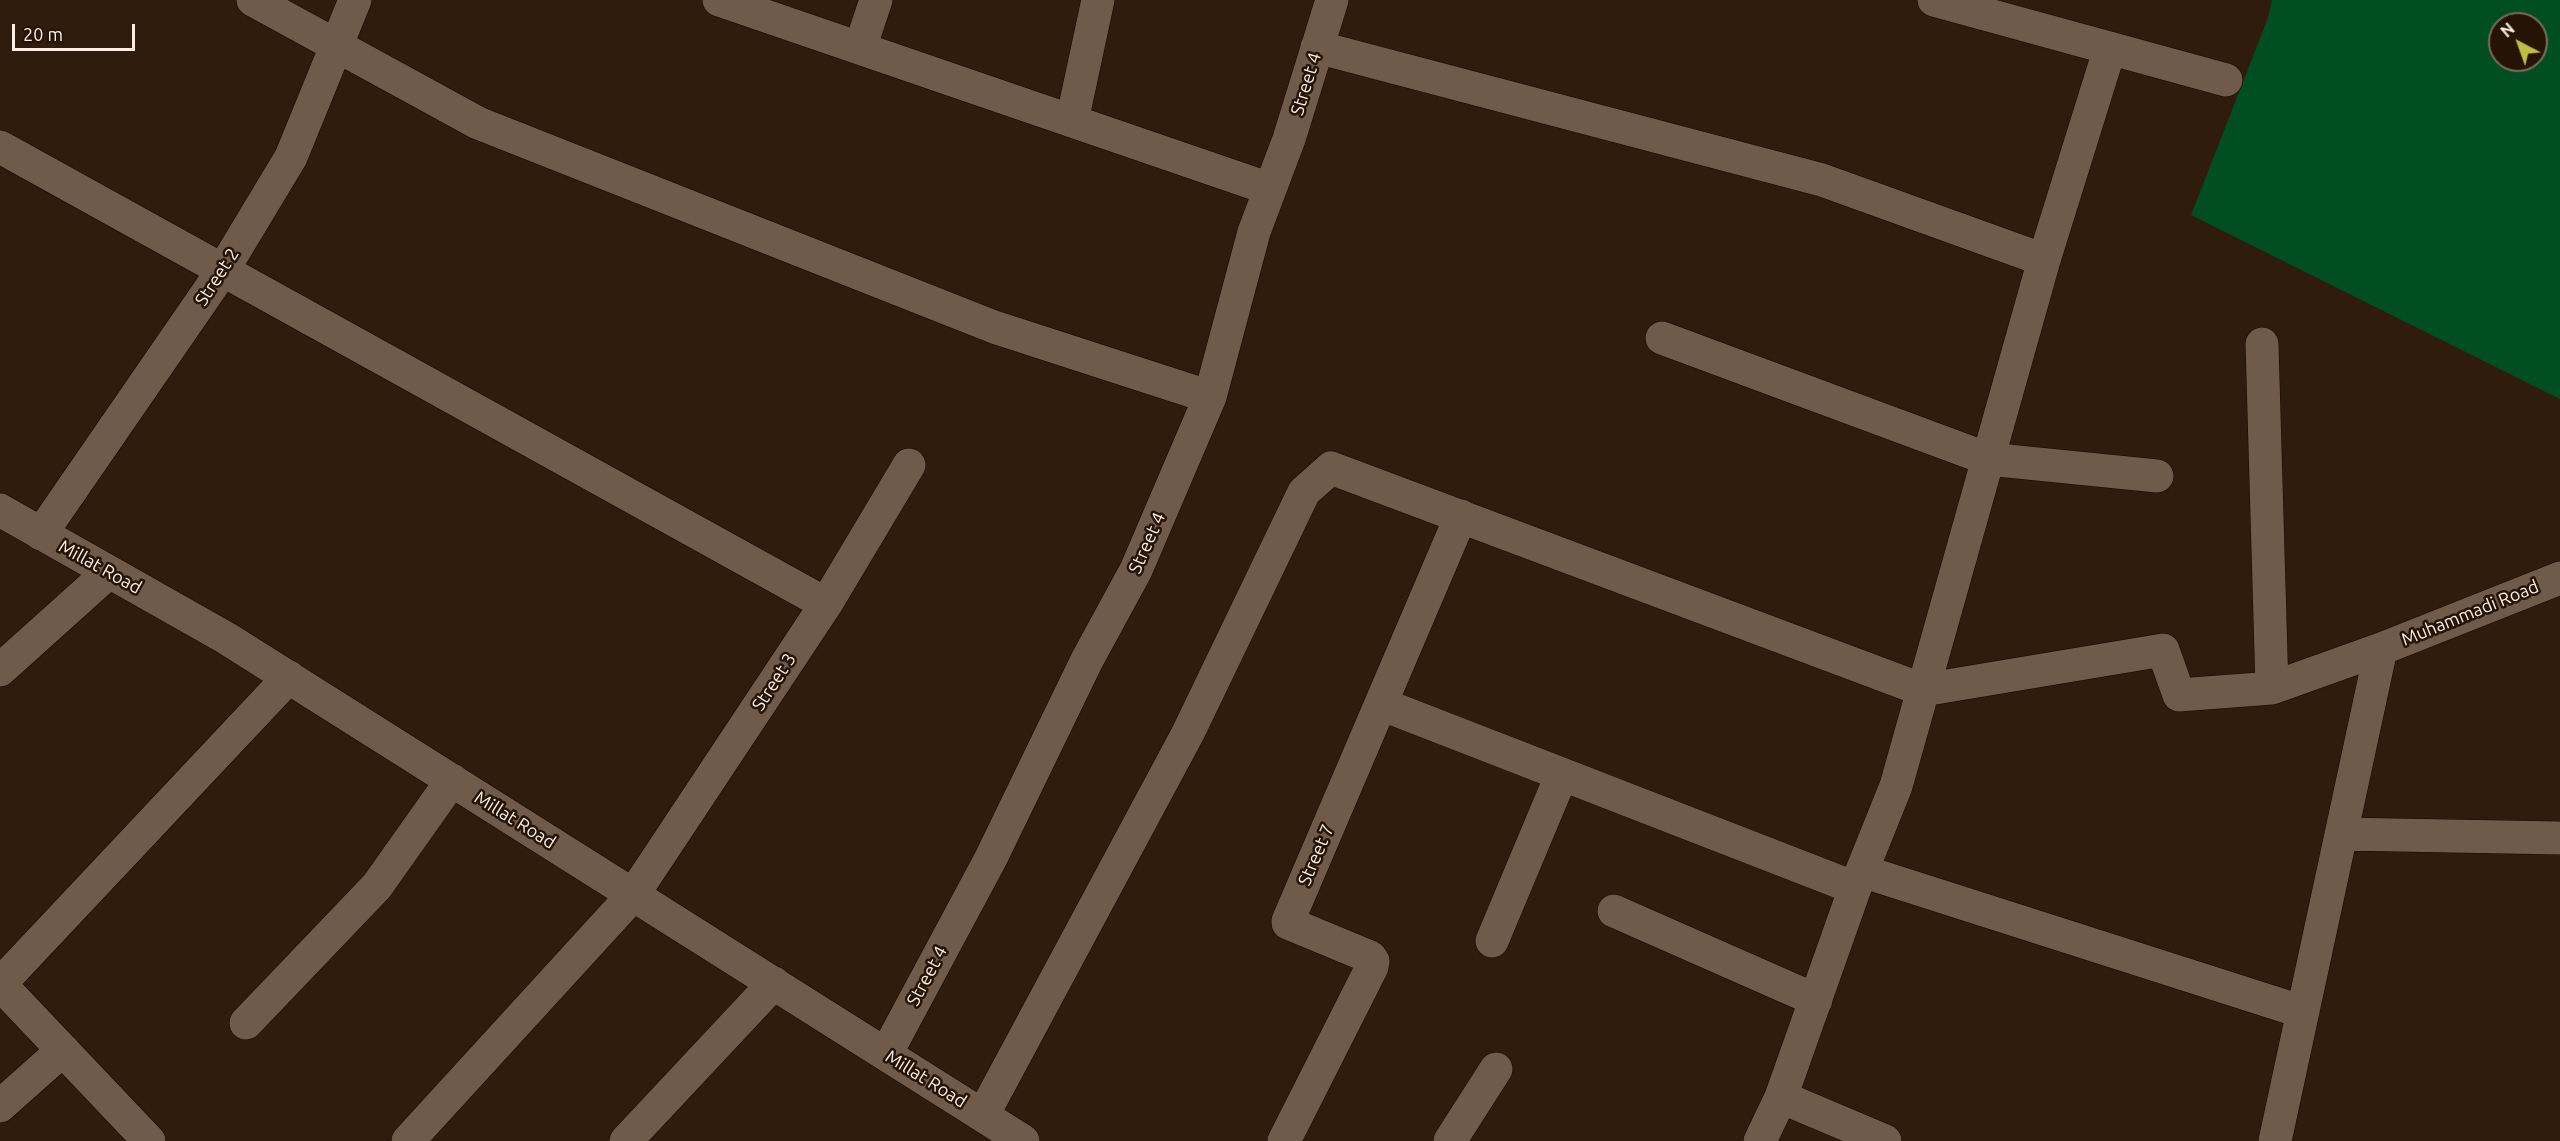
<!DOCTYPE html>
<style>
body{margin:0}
#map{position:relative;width:2560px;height:1141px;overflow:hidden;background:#2f1c0d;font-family:Ubuntu,sans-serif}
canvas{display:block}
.north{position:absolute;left:2488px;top:12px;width:60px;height:60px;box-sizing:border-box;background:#251305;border:2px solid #7b6b5e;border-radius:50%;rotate:319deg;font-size:16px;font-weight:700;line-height:24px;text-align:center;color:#fbeee4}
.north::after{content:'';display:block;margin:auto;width:21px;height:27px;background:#bebe42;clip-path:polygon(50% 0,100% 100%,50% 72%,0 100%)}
.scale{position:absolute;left:12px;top:24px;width:123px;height:27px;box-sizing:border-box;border:3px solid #fbeee4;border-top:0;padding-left:8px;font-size:18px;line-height:21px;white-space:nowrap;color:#fbeee4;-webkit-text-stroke:4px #251305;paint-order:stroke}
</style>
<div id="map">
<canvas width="2560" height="1141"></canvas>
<div class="north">N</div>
<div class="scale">20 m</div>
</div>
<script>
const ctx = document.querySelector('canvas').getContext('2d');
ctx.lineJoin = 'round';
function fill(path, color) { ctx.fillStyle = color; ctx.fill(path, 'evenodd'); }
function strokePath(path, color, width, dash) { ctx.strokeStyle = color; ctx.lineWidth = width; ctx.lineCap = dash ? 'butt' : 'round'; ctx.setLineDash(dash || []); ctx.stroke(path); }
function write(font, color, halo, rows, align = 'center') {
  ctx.font = font + ' Ubuntu,sans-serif'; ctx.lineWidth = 5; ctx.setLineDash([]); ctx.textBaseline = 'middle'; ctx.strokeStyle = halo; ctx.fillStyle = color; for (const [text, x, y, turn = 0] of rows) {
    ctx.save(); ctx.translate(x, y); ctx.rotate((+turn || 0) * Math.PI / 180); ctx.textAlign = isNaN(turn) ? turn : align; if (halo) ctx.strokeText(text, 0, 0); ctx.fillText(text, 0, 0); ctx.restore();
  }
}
fill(new Path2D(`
 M2272,0H2560V399L2191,215L2268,18ZM2500,24H2536V60H2500Z`), '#004e22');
const street = new Path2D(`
 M253,0L478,123L994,327L1210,397
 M719,0L1270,189
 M1934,0L2226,80
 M1317,47L1822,180L2044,260
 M860,48L876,0
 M1072,121L1098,0
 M0,147L826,604
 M1662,338L1988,459L2157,476
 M2262,344L2272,688
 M0,510L226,638L1023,1141
 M41,534L223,270L291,157L355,0
 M0,670L109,572
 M1381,704L1855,888
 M2341,834L2560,838
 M1862,871L2303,1012
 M1614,911L1816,1000
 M1492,941L1562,774
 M0,984L289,677
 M1,985L149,1141
 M246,1023L377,886L452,780
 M886,1054L991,858L1087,660L1136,570L1210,397L1254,232L1289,139L1332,0
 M1781,1097L1885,1141
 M0,1106L63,1050
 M983,1115L1188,733L1304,492L1331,468L1923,690L2163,650L2179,695L2272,688L2381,649L2560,578
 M408,1141L633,895L826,604L909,465
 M626,1141L774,983
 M1284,1141L1372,967L1373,961L1370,957L1288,923V921L1461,516
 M1450,1141L1496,1069
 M1760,1141L1781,1097L1855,888L1896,786L2044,260L2110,48
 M2275,1141L2381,649`);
strokePath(street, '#160600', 34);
strokePath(street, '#705a49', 33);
write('18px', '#fbeee4', '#251305', [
 ["Street 4",1306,84,-73],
 ["Street 2",217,277,-57],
 ["Street 4",1147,543,-66],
 ["Millat Road",100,567,29],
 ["Muhammadi Road",2470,613,-22],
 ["Street 3",774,682,-57],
 ["Millat Road",515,820,32],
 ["Street 7",1316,855,-67],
 ["Street 4",927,976,-62],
 ["Millat Road",926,1079,32]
]);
</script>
